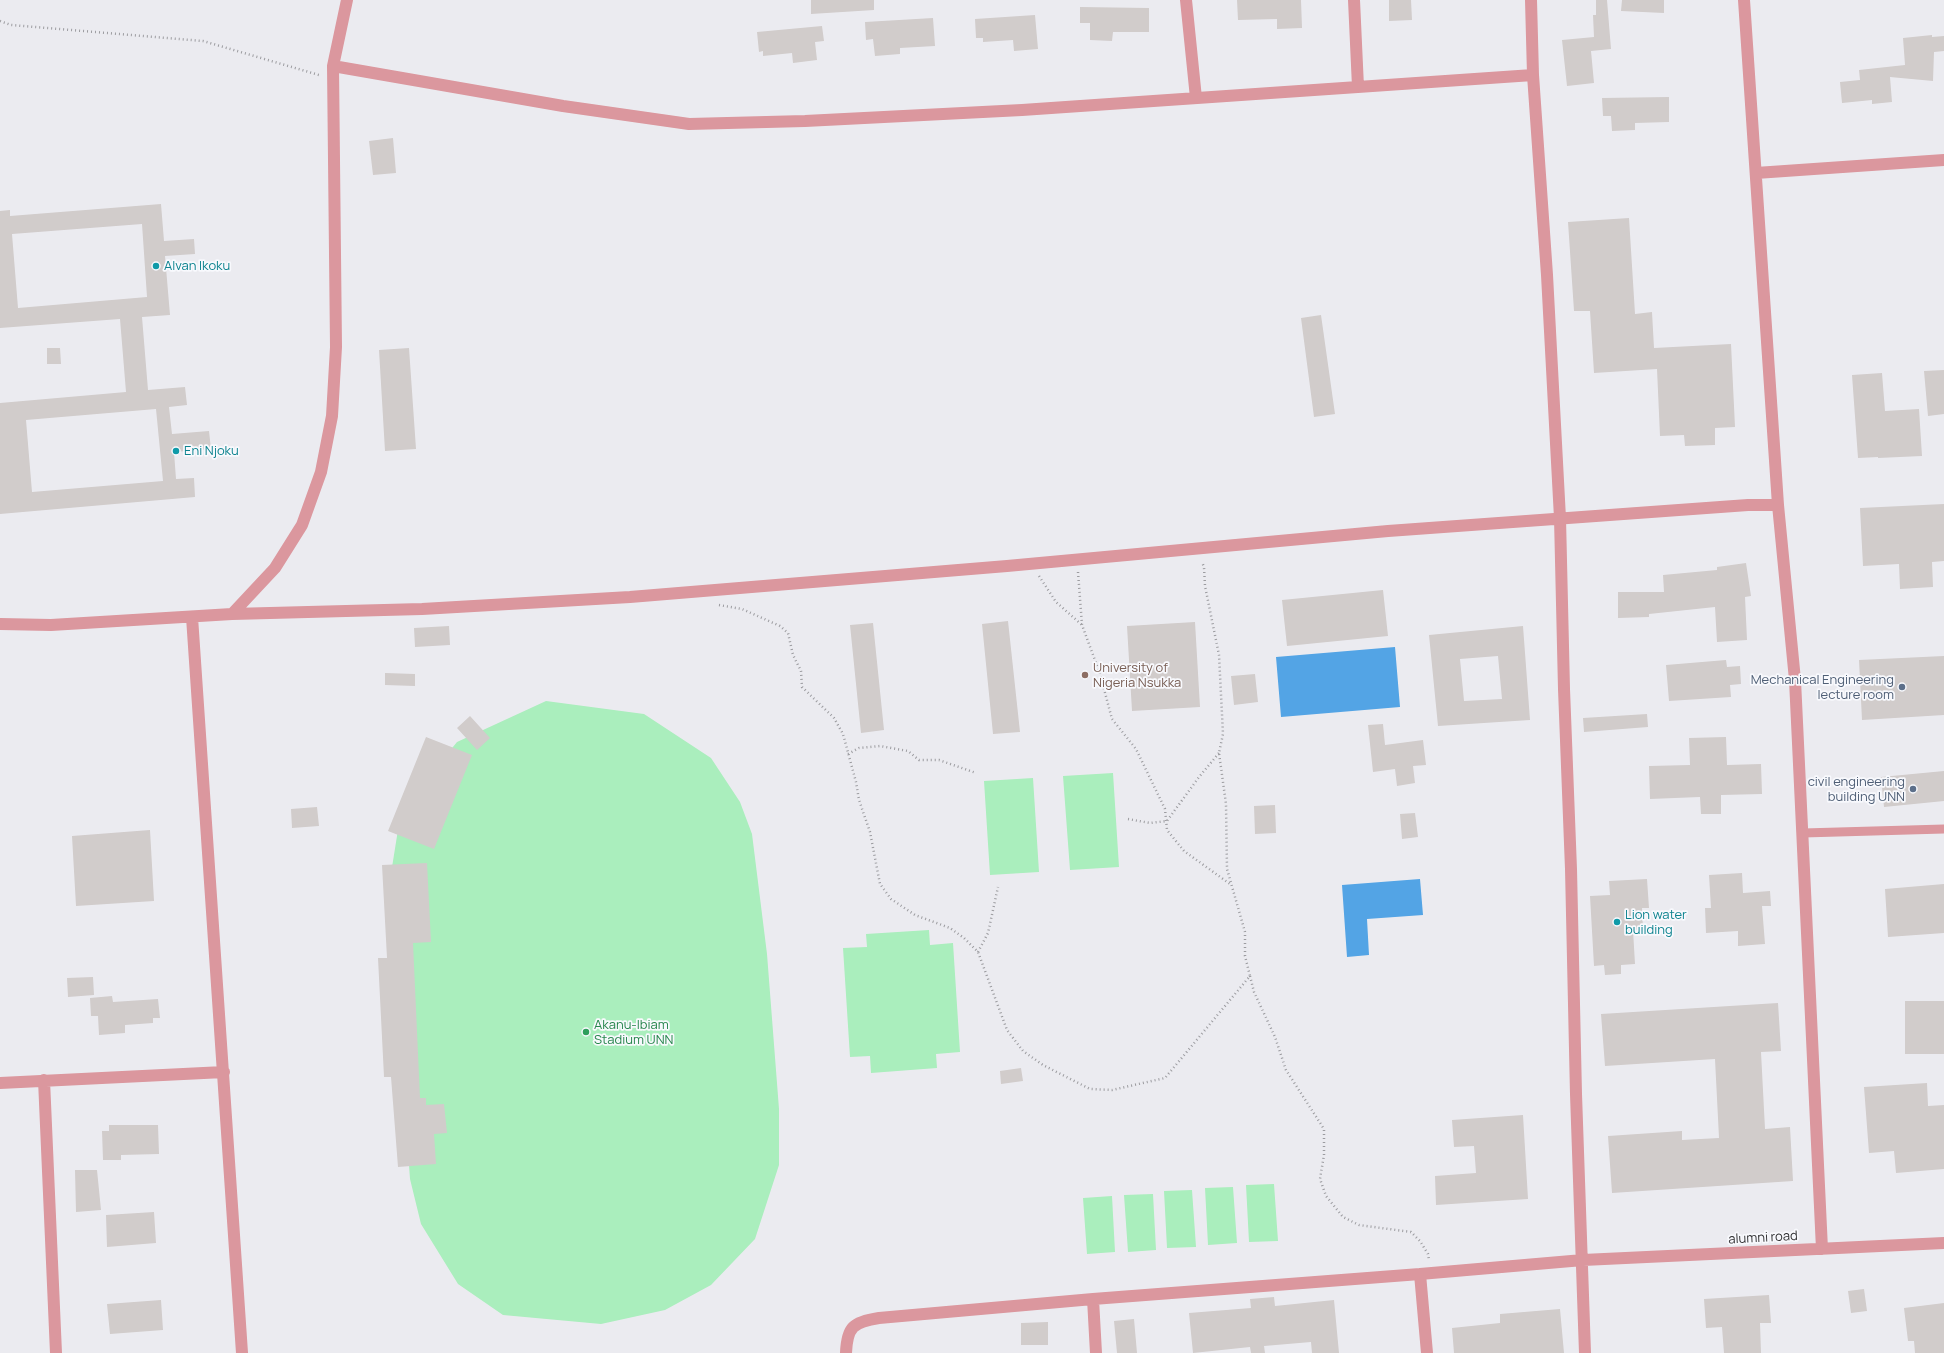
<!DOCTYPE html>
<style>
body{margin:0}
canvas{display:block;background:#ebebf0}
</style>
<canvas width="1944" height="1353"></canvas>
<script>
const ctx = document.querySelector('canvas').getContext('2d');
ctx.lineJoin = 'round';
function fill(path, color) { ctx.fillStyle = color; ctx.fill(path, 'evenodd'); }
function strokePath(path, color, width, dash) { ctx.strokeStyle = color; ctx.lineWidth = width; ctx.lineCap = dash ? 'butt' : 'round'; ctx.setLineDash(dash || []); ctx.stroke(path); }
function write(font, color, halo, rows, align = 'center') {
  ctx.font = font + ' Manrope,sans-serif'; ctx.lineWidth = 3.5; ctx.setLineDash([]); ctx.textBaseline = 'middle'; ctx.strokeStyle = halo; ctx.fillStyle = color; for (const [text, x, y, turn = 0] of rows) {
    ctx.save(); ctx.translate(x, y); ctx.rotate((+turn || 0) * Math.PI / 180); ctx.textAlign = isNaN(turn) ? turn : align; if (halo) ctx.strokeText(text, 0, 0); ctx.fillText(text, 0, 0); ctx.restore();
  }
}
fill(new Path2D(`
 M546,701L644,714L711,758L740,802L752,834L767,954L779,1109V1165L755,1239L711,1285L665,1310L601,1324L503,1315L458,1284L421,1224L410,1179L389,886L401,811L457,742Z
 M1113,773L1119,867L1070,870L1063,776Z
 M1033,778L1039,872L990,875L984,781Z
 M929,930L930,945L953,943L960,1052L936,1054L937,1068L871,1073L870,1056L850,1057L843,948L867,947L866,934Z
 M1274,1184L1278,1241L1249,1242L1246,1185Z
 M1233,1187L1237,1243L1208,1245L1205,1188Z
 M1192,1190L1196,1247L1167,1248L1164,1191Z
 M1153,1194L1156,1250L1128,1252L1124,1195Z
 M1112,1196L1115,1252L1087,1254L1083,1198Z`), '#aaeebd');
fill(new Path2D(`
 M1395,647L1400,707L1281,717L1276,657Z
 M1420,879L1423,915L1367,919L1369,955L1347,957L1342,885Z`), '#53a4e5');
fill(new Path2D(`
 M811,0H874V10L811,14Z
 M1237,0H1301L1302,28L1277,29V19L1238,20Z
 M1389,0H1411L1412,20L1389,21Z
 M1596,0H1607L1611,49L1591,51L1594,83L1567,86L1562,40L1594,37L1593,15H1596Z
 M1622,0H1664V13L1621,11Z
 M1080,7L1149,8V32H1113L1112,41L1090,40V23H1080Z
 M1035,15L1038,49L1014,51L1013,40L983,42V38H976L975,19Z
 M933,18L935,46L900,48V54L875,56L873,39L866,40L865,22Z
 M822,26L824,41L815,42L817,60L793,63L792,53L763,56V51L759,52L757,32Z
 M1932,35V37L1944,36V51L1934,52L1933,81L1890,77L1892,102L1872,104V100L1842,103L1840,82L1860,80L1859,70L1905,65L1903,38Z
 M1669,97V122L1635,123V130L1612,131L1611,116H1603L1602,98Z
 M393,138L396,173L373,175L369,141Z
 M161,204L164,241L194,239L195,254L165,256L170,315L142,317L148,390L185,387L187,405L169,407L172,434L209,431L211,449L174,452L176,479L194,478L195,497L0,514V403L126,392L120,319L0,328V211L10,210V216ZM142,224L147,297L18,308L12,234ZM156,409L163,481L32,492L26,420Z
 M1629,218L1635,314L1652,312L1654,348L1731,344L1735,427L1715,428V445L1685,446L1684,435L1660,436L1657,369L1594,373L1590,311H1574L1568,222Z
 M1321,315L1335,414L1314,417L1301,318Z
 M47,348H60L61,364H47Z
 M409,348L416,449L385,451L379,350Z
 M1944,370V414L1928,416L1924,371Z
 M1882,373L1885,411L1919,409L1922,456L1878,458V457L1858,458L1852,375Z
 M1944,504V561L1932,562L1933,587L1900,589L1899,564L1863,566L1860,508Z
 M1746,563L1751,596L1745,597L1747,640L1717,642L1715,607L1649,614V617L1618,618V592H1664L1663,575L1717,570V567Z
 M1383,590L1388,636L1287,646L1282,600Z
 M1008,621L1020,732L993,734L982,624Z
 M1195,622L1200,707L1132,711L1127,626Z
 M873,623L884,730L861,733L850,625Z
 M449,626L450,645L415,647L414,628Z
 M1523,626L1530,720L1438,726L1429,635ZM1498,656L1502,699L1464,701L1460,659Z
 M1944,656V715L1862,720L1859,660Z
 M1726,660L1727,667L1740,666L1741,684L1730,685L1731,697L1669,701L1666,665Z
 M385,673L415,674V686L385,685Z
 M1255,674L1258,702L1234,705L1231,676Z
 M1647,714L1648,727L1584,732L1583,718Z
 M470,716L490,738L477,750L457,728Z
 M1383,724L1385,745L1423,740L1426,765L1413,766L1415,783L1397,786L1395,769L1373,772L1368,725Z
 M426,737L472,755L434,849L388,831Z
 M1726,737L1727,765L1761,764L1762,794L1721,795V814H1701L1700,797L1650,799L1649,766L1690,765L1689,738Z
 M1944,771V801L1884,807L1881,777Z
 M1275,805L1276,833L1255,834L1254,806Z
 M317,807L319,826L292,828L291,809Z
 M1415,813L1418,837L1402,839L1400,814Z
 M150,830L154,901L76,906L72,836Z
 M427,863L431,942L413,943L420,1098H426V1105L444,1104L447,1133L434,1134L436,1164L398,1167L391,1077H384L378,958H387L382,865Z
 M1742,873L1743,893L1770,891L1771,906H1762L1765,944L1738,946V931L1706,933L1705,908H1711L1709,875Z
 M1647,879L1649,908H1642L1643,929L1633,930L1635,964L1621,965V974L1605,975L1604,965L1594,966L1590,896L1610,895L1609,881Z
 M1944,884V933L1888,937L1885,889Z
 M93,977L94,995L68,997L67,978Z
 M112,996L113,1002L158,999L160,1018H153V1023L125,1025V1033L99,1035L98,1016H91L90,998Z
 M1905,1001H1944V1054H1905Z
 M1778,1003L1781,1051L1761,1052L1765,1129L1790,1127L1793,1181L1612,1193L1608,1136L1682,1131V1140L1719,1138L1715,1059L1605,1066L1601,1014Z
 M1021,1068L1023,1081L1001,1084L1000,1071Z
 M1927,1083L1928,1106L1944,1105V1169L1896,1173L1894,1151L1869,1153L1864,1087Z
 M1523,1115L1528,1199L1436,1205L1435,1176L1476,1173L1474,1146L1454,1147L1452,1120Z
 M109,1125H158L159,1154L121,1155V1160H103L102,1131H109Z
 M75,1170H97L101,1210L76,1212Z
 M154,1212L156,1243L107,1247L106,1215Z
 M1864,1289L1867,1311L1851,1313L1848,1291Z
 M1769,1295L1771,1323H1760L1761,1353H1724L1722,1327L1706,1328L1704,1299Z
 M1274,1297L1275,1306L1334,1300L1339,1353H1312L1311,1342L1264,1346L1265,1353H1251L1250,1347L1193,1353L1189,1313L1251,1308L1250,1299Z
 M161,1300L163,1330L110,1334L107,1304Z
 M1944,1303V1353H1915L1914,1341H1908L1904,1308Z
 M1560,1309L1564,1353H1454L1452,1328L1500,1323V1314Z
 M1134,1319L1137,1353H1117L1114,1321Z
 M1048,1322V1345H1021V1323Z`), '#d1cccb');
strokePath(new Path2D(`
 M0,21L11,25L203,41L319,75
 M1078,572L1082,625L1100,674L1112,719L1136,749L1165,809L1167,830L1184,851L1230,884
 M1039,576L1056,602L1082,625
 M719,605L742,609L780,626L788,633L793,655L801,671L802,687L834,718L843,734L856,782L859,800L870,832L880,884L891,899L915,915L950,928L964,938L978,952L1007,1030L1023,1051L1043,1065L1090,1089L1112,1090L1165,1078L1250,976L1245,956V932L1227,869L1226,804L1219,753L1223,734L1219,655L1205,586L1204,567L1202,562
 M848,754L859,748L880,746L908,751L919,760H939L976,773
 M1128,819L1150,823L1167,821L1199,777L1219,753
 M978,952L988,933L998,887
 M1250,976L1254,992L1275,1037L1286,1070L1324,1129V1155L1320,1179L1326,1196L1343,1217L1359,1225L1411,1232L1420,1241L1428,1254L1429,1260`), '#9c9ca0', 2.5, [1, 3]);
strokePath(new Path2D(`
 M1803,833L1944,829`), '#db979e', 9);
strokePath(new Path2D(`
 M1186,0L1196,98
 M1354,0L1358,87
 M1531,0L1533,75L1547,275L1560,518L1564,689L1571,869L1576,1094L1585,1353
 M333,66L563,106L689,124L805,121L1022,110L1533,75
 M1756,173L1944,160
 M1778,505L1795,680L1822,1249
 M232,614L275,568L302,525L321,472L332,416L336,347L333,66L347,0
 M192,617L242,1353
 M0,624L51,625L232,614L422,609L630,597L1007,566L1388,531L1748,505H1778L1744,0
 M44,1080L56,1353
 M0,1083L224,1072
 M1420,1274L1427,1353
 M1093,1299L1096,1353
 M846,1353C847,1327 853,1322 879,1318L1093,1299L1420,1274L1583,1260L1944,1243`), '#db979e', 12);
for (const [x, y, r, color] of [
 [156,266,4,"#0f9aa8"],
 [176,451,4,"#0f9aa8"],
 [1085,675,4,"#8d6e63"],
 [1902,687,4,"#5c6f8a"],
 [1913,789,4,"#5c6f8a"],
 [1617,922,4,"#0f9aa8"],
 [586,1032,4,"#2e9e5b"]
]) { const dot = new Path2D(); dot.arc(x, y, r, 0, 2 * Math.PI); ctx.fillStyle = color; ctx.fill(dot); strokePath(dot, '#f8f9fd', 1.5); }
write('13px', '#0d838f', '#f8f9fd', [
 ["Alvan Ikoku",164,266],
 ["Eni Njoku",184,451],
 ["Lion water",1625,915],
 ["building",1625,930]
], 'left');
write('13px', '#785e54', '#f8f9fd', [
 ["University of",1093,668],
 ["Nigeria Nsukka",1093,683]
], 'left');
write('13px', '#4e5e75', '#f8f9fd', [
 ["Mechanical Engineering",1894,680],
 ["lecture room",1894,695],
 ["civil engineering",1905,782],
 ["building UNN",1905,797]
], 'right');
write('13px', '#27864d', '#f8f9fd', [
 ["Akanu-Ibiam",594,1025],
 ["Stadium UNN",594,1040]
], 'left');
write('13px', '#313133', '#f8f9fd', [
 ["alumni road",1763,1238,-3]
]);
</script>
